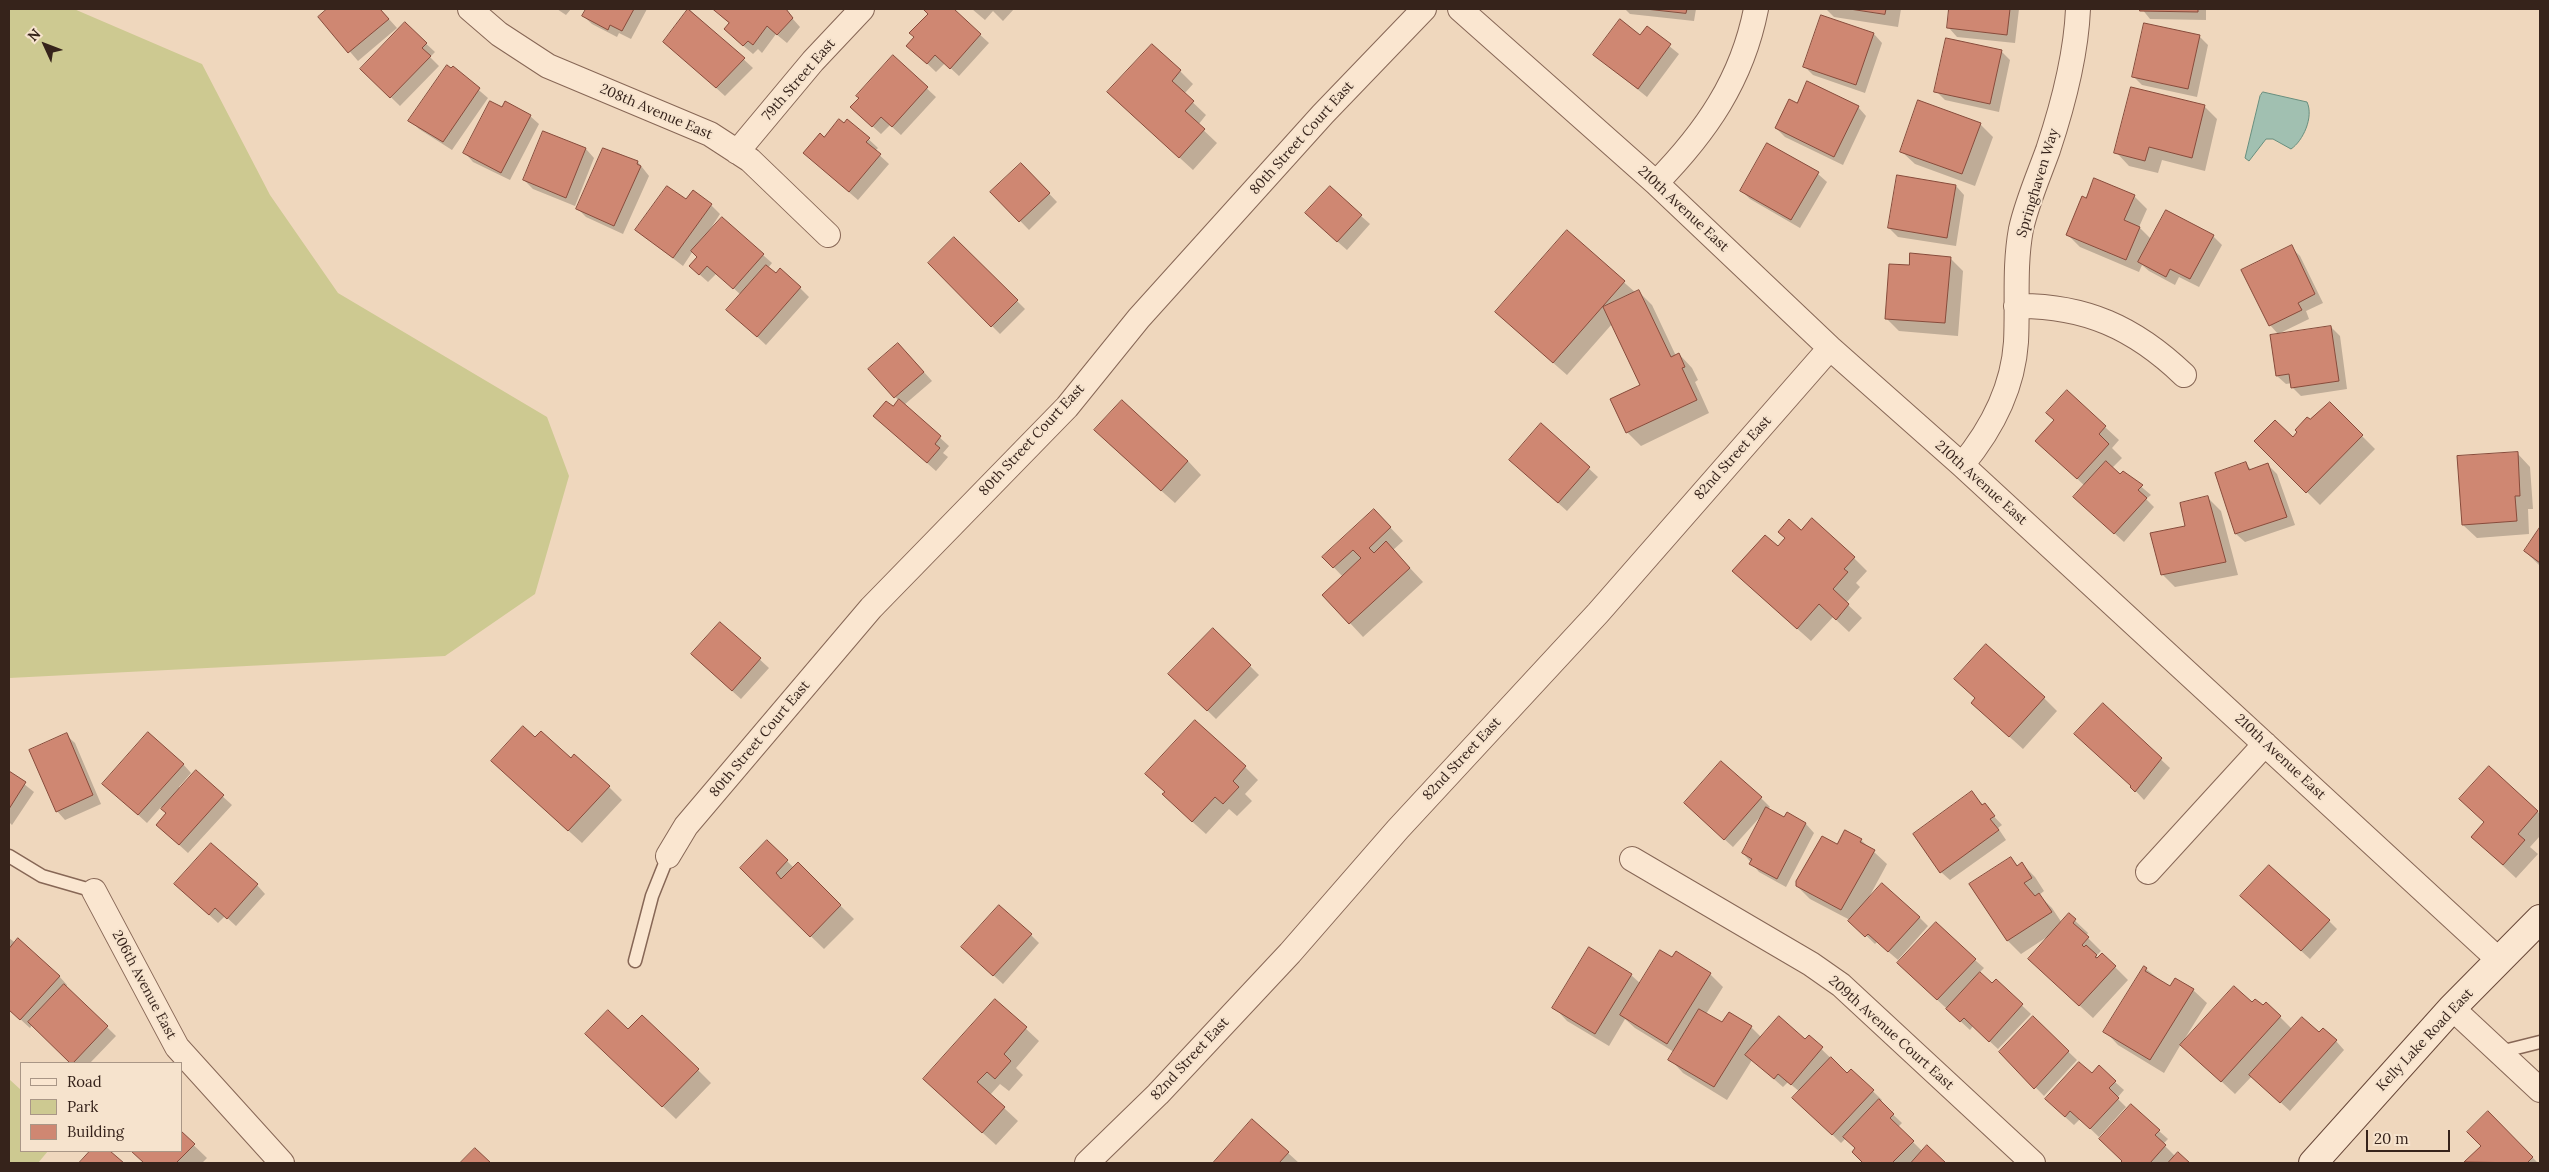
<!DOCTYPE html>
<style>
body{margin:0}
#map{position:relative;width:2549px;height:1172px;overflow:hidden;background:#efd7bd;font-family:Lora,serif}
canvas{display:block}
.frame{position:absolute;inset:0;border:10px solid #36231b;pointer-events:none}
.legend{position:absolute;left:20px;top:1062px;width:162px;height:90px;box-sizing:border-box;background:#f6e3cd;border:1px solid #a99686;margin:0;padding:6px 9px;list-style:none;font-size:15px;color:#36231b}
.legend li{display:flex;align-items:center;gap:10px;height:25px}
.legend b{width:25px;border:1px solid #a99686}
.north{position:absolute;left:20px;top:20px;width:50px;height:50px;-webkit-text-stroke:4px #f6e3cd;paint-order:stroke;rotate:313deg;font-size:14px;font-weight:700;line-height:20px;text-align:center;color:#36231b}
.north::after{content:'';display:block;margin:auto;width:18px;height:22px;background:#36231b;clip-path:polygon(50% 0,100% 100%,50% 72%,0 100%)}
.scale{position:absolute;left:2366px;top:1130px;width:84px;height:22px;box-sizing:border-box;border:2px solid #36231b;border-top:0;padding-left:6px;font-size:15px;line-height:18px;white-space:nowrap;color:#36231b;-webkit-text-stroke:4px #f6e3cd;paint-order:stroke}
</style>
<div id="map">
<canvas width="2549" height="1172"></canvas>
<div class="frame"></div>
<ul class="legend">
<li><b style="height:6px;background:#fae6d0"></b>Road</li>
<li><b style="height:14px;background:#cdc991"></b>Park</li>
<li><b style="height:14px;background:#cf8772"></b>Building</li>
</ul>
<div class="north">N</div>
<div class="scale">20 m</div>
</div>
<script>
const ctx = document.querySelector('canvas').getContext('2d');
ctx.lineJoin = 'round';
function fill(path, color) { ctx.fillStyle = color; ctx.fill(path, 'evenodd'); }
function strokePath(path, color, width, dash) { ctx.strokeStyle = color; ctx.lineWidth = width; ctx.lineCap = dash ? 'butt' : 'round'; ctx.setLineDash(dash || []); ctx.stroke(path); }
function write(font, color, halo, rows, align = 'center') {
  ctx.font = font + ' Lora,serif'; ctx.lineWidth = 4; ctx.setLineDash([]); ctx.textBaseline = 'middle'; ctx.strokeStyle = halo; ctx.fillStyle = color; for (const [text, x, y, turn = 0] of rows) {
    ctx.save(); ctx.translate(x, y); ctx.rotate((+turn || 0) * Math.PI / 180); ctx.textAlign = isNaN(turn) ? turn : align; if (halo) ctx.strokeText(text, 0, 0); ctx.fillText(text, 0, 0); ctx.restore();
  }
}
fill(new Path2D(`
 M9,9H74L202,64L270,195L338,293L547,417L569,476L535,594L445,656L9,678Z
 M9,1079L21,1090V1151H48L38,1163H9Z`), '#cdc991');
const water = new Path2D(`
 M2263,92L2307,102C2314,117 2303,141 2291,149L2273,139H2266L2249,161L2245,158L2260,96Z`);
fill(water, '#a1c0b1');
strokePath(water, '#688e7e', 1);
fill(new Path2D(`
 M329,9H380L397,28L358,61L320,17Z
 M557,9H571L566,15Z
 M587,9H647L631,39L619,33L617,37L592,24L583,16Z
 M689,9L753,68L725,96L674,50L679,25L677,23Z
 M714,9H784L800,27L787,43L776,34L762,53L758,49L753,54L734,38L730,23Z
 M927,9H952L989,43L959,76L945,63L936,72L917,54L916,38L929,14L926,10Z
 M972,9H1014L1003,21L993,11L985,20Z
 M1625,9H1696L1694,21L1630,14Z
 M1826,9H1901L1898,27L1834,17Z
 M1951,9H2019L2015,43L1957,37L1949,28Z
 M2142,9H2206V20L2150,19Z
 M405,24L435,52L430,57L439,66L400,106L362,69Z
 M1647,28L1679,54L1647,97L1595,55L1640,36Z
 M1874,34L1882,43L1865,93L1813,75L1805,67Z
 M2199,36L2208,45L2197,97L2142,85L2133,76Z
 M2001,51L2010,60L1999,112L1945,100L1936,91Z
 M893,57L936,97L901,135L890,125L881,134L861,116Z
 M453,68L488,98L452,150L419,129L410,120Z
 M1180,71L1193,84L1184,94L1206,115L1198,125L1217,143L1193,170L1122,105Z
 M1797,105L1858,107L1866,116L1843,165L1785,137L1776,128Z
 M2204,106L2217,119L2205,171L2162,160L2158,173L2129,166L2116,152Z
 M503,108L530,116L539,124L510,180L473,162L465,153Z
 M848,120L878,148L875,151L889,164L858,200L813,161L824,139Z
 M1980,124L1993,137L1975,186L1915,164L1901,151Z
 M544,132L586,149L594,158L575,206L533,189L524,180Z
 M616,152L638,162L649,176L623,234L586,217L578,209Z
 M1021,164L1057,202L1029,230L992,192Z
 M1818,174L1827,182L1800,228L1750,199L1741,190Z
 M1956,186L1964,195L1956,246L1898,237L1889,228Z
 M2134,196L2147,209L2139,227L2152,240L2213,236L2222,245L2199,287L2179,277L2175,285L2149,271L2142,265L2139,272L2080,247L2067,234Z
 M686,201L711,205L720,214L704,239L763,255L772,263L768,268L800,288L809,297L766,345L737,318L741,295L717,273L708,282L699,274L698,257L693,251L683,266L636,230Z
 M1361,216L1370,224L1347,250L1315,222Z
 M1567,232L1636,293L1639,292L1652,305L1676,356L1679,354L1692,368L1698,380L1695,382L1709,413L1641,446L1627,432L1612,400L1642,386L1612,324L1567,375L1510,325Z
 M954,238L1025,309L1000,334L929,263Z
 M2291,247L2300,256L2323,303L2306,311L2309,319L2278,334L2270,325Z
 M1950,258L1963,271L1958,336L1899,331L1886,318L1911,267Z
 M2331,327L2340,336L2347,389L2301,396L2292,387V383L2286,384L2277,376Z
 M907,353L932,381L904,405L949,446L943,453L948,457L936,471L883,424L899,401L870,369Z
 M2067,392L2119,440L2112,448L2122,458L2112,468L2120,476L2124,472L2151,495L2146,499L2154,507L2124,542L2084,506L2085,486L2036,441L2055,420Z
 M2330,404L2375,449L2320,505L2256,441L2293,439Z
 M1541,425L1598,477L1567,511L1519,468Z
 M1109,444L1188,461L1201,475L1175,503Z
 M2517,453L2530,467L2533,509H2528L2529,534L2477,538L2463,525Z
 M2245,464L2252,470L2268,465L2277,474L2295,525L2245,542L2236,534L2216,474Z
 M2208,498L2221,511L2238,575L2175,587L2162,574L2187,527Z
 M1387,524L1403,541L1393,550L1423,582L1363,637L1324,595L1343,577L1324,557Z
 M2540,529V566L2525,551Z
 M1801,532L1854,558L1867,571L1856,583L1860,587L1846,603L1862,618L1849,632L1833,617L1811,641L1747,584L1786,539Z
 M720,623L769,668L741,699L701,663Z
 M1213,629L1259,675L1216,719L1170,674Z
 M2044,698L2057,711L2023,749L1972,703Z
 M2103,705L2170,768L2144,800L2132,787Z
 M66,735L75,743L101,804L65,820L57,811Z
 M535,739L571,760L609,787L622,800L582,843L506,774Z
 M183,764L191,773L179,787L180,789L196,772L232,805L188,853L166,833L168,814L161,807L147,823L113,792Z
 M1245,767L1258,780L1245,794L1252,801L1237,816L1229,809L1206,834L1177,808Z
 M2489,767L2540,814V836L2530,847L2538,854L2516,878L2486,850Z
 M9,772L34,792L12,825L9,822Z
 M1972,793L2002,825L1998,828L2006,840L1950,880L1941,872Z
 M1761,798L1770,807L1767,809L1785,819L1788,814L1806,824L1814,833L1786,887L1759,872L1743,853L1762,815L1733,847L1694,812Z
 M1845,831L1861,840L1887,864L1868,899L1919,917L1928,926L1898,960L1877,942L1875,944L1850,920L1810,899L1797,886L1837,846Z
 M767,841L794,868L798,864L854,919L824,949L741,868Z
 M2011,858L2018,866L2022,864L2035,877L2044,891L2039,895L2052,908L2062,923L2069,915L2088,933L2086,936L2101,951L2096,956L2115,967L2128,980L2093,1018L2043,972L2050,935L2021,954L2008,941L1971,884Z
 M257,885L265,894L236,926L225,916L218,923L184,892Z
 M2251,905L2329,921L2337,929L2310,959Z
 M1031,935L1039,943L1003,984L972,956Z
 M9,938L59,976L67,985L66,987L116,1036L90,1063H72L32,1025L30,1028L9,1009Z
 M1673,959L1710,974L1723,987L1706,1014L1722,1024L1751,1027L1762,1038L1805,1041L1809,1037L1847,1074L1851,1070L1882,1100L1880,1102L1902,1123L1898,1127L1923,1152L1927,1147L1945,1163H1865L1854,1152L1857,1149L1846,1138L1841,1143L1794,1098L1800,1092L1788,1082L1783,1087L1752,1060L1727,1100L1683,1073L1670,1059L1674,1052L1635,1028L1625,1019L1609,1046L1567,1021L1554,1007L1631,975L1641,984Z
 M1975,960L1984,968L1979,973L1992,985L1996,981L2031,1014L1998,1049L1973,1026L1970,1030L1907,972Z
 M2146,969L2170,988L2176,979L2193,990L2207,1003L2182,1043L2252,1004L2280,1017L2292,1029L2319,1034L2336,1041L2344,1050L2290,1111L2252,1076L2235,1094L2181,1044L2164,1073L2118,1045L2105,1031Z
 M995,1000L1039,1041L1016,1068L1023,1075L1009,1091L1000,1084L990,1095L1018,1121L996,1145L924,1079Z
 M2033,1018L2077,1060L2044,1096L2001,1052Z
 M628,1031L698,1070L711,1083L676,1119L600,1047Z
 M2092,1074L2115,1082L2124,1090L2117,1098L2126,1107L2099,1137L2080,1119L2074,1125L2055,1108Z
 M2488,1113L2538,1163H2467L2483,1146Z
 M1252,1121L1288,1153L1299,1163H1215Z
 M2159,1131L2168,1139L2163,1144L2176,1157L2178,1154L2188,1163H2122Z
 M181,1133L207,1158L202,1163H145L132,1151H181Z
 M92,1151H108L122,1163H81Z`), '#0003');
const building = new Path2D(`
 M327,9H380L389,19L348,53L318,17Z
 M586,9H634L622,31L610,25L608,30L582,16Z
 M688,9L745,58L716,88L663,42Z
 M713,9H786L793,18L777,35L767,26L753,45L748,41L743,46L724,29L729,23Z
 M926,9H954L981,34L950,69L935,55L927,64L906,46L914,37L909,33L928,14L924,10Z
 M1646,9H1687L1686,13Z
 M1850,9H1886L1885,14Z
 M1949,9H2010L2007,35L1947,28Z
 M2140,9H2198V12L2140,11Z
 M1821,15L1874,33L1856,85L1803,67Z
 M1620,19L1640,35L1647,26L1671,44L1638,89L1593,55Z
 M405,22L427,43L422,48L431,56L390,98L360,69Z
 M2144,23L2200,35L2188,89L2132,77Z
 M1946,38L2002,50L1990,104L1934,92Z
 M1152,44L1181,70L1172,81L1194,101L1185,111L1205,129L1179,158L1107,92Z
 M893,55L928,87L892,127L881,117L872,127L850,107L859,98L856,96Z
 M447,65L451,68L453,66L480,88L443,142L408,121Z
 M1807,81L1859,106L1834,157L1775,128L1789,99L1797,103Z
 M2131,87L2205,105L2192,158L2149,147L2145,161L2114,153Z
 M1918,100L1981,123L1962,174L1900,152Z
 M490,101L502,107L505,101L531,115L501,173L463,153Z
 M839,119L844,123L847,119L870,138L866,142L881,154L849,192L803,153L820,133L824,137Z
 M543,131L586,148L566,198L523,180Z
 M1767,143L1819,172L1791,220L1740,191Z
 M603,148L638,161L637,164L641,166L614,226L576,209Z
 M1021,163L1050,193L1019,222L990,192Z
 M1897,175L1956,185L1947,238L1888,228Z
 M2094,178L2135,195L2124,220L2140,227L2126,260L2066,235L2082,196L2086,198Z
 M667,186L686,199L693,190L712,204L673,258L635,230Z
 M1330,186L1362,215L1337,242L1305,213Z
 M2166,210L2214,235L2190,279L2170,269L2166,277L2138,262Z
 M722,217L764,254L733,289L707,266L699,275L689,266L697,257L691,251Z
 M1567,230L1625,281L1553,363L1495,312Z
 M954,237L1018,300L991,327L928,263Z
 M2292,245L2315,294L2298,303L2302,310L2269,326L2241,270Z
 M1910,253L1951,257L1945,323L1885,319L1889,264L1909,265Z
 M766,265L776,273L780,268L801,287L757,337L726,310Z
 M1639,290L1671,357L1679,353L1685,367L1682,368L1697,400L1626,433L1610,399L1640,385L1603,307Z
 M2331,326L2339,381L2291,388L2289,374L2276,376L2270,335Z
 M898,343L924,372L894,398L868,369Z
 M2067,390L2106,426L2099,434L2109,444L2077,479L2035,441L2054,420L2046,413Z
 M899,399L941,436L935,444L940,448L927,463L873,416L886,401L893,406Z
 M1122,400L1188,461L1161,491L1094,430Z
 M2330,402L2363,435L2306,493L2254,441L2275,420L2293,437L2297,432L2295,430L2307,417L2310,419Z
 M1541,423L1590,467L1558,503L1509,460Z
 M2518,452L2520,496H2515L2517,521L2462,525L2457,456Z
 M2106,461L2120,474L2123,471L2143,485L2138,490L2147,498L2114,534L2073,497Z
 M2246,462L2249,470L2268,463L2287,517L2235,534L2215,473Z
 M2208,496L2226,562L2161,575L2150,533L2185,526L2180,503Z
 M1374,509L1391,527L1369,548L1374,553L1386,541L1410,568L1349,624L1322,595L1361,558L1353,550L1333,568L1322,557Z
 M1812,518L1855,557L1844,569L1848,572L1833,589L1849,604L1836,620L1819,604L1797,629L1732,571L1765,535L1778,546L1785,538L1778,532L1789,519L1801,530Z
 M2540,527V563L2524,551Z
 M720,622L761,658L732,691L691,654Z
 M1213,628L1251,665L1207,711L1168,674Z
 M1986,644L2045,697L2009,737L1971,703L1975,698L1954,679Z
 M2103,703L2162,758L2135,792L2130,787L2131,786L2074,734Z
 M1195,720L1246,766L1233,781L1239,787L1223,804L1215,797L1192,822L1162,794L1165,792L1145,774Z
 M523,726L535,737L541,731L571,758L574,754L610,786L568,831L491,761Z
 M148,732L184,764L138,815L102,784Z
 M67,733L93,795L56,812L29,750Z
 M1721,761L1762,797L1724,840L1684,803Z
 M2489,766L2538,811L2518,834L2525,840L2503,865L2471,837L2484,822L2459,799Z
 M196,770L224,795L179,845L156,825L166,813L161,809Z
 M9,771L26,782L9,809Z
 M1972,791L1982,805L1985,803L1995,816L1990,819L1999,830L1940,873L1913,834Z
 M1766,807L1784,817L1787,812L1806,823L1777,879L1749,864L1752,859L1742,853Z
 M1845,830L1862,839L1860,842L1875,850L1841,910L1796,886V881L1822,836L1837,844Z
 M767,840L788,860L776,873L781,879L798,862L841,905L810,937L740,868Z
 M211,843L258,884L227,919L215,908L209,915L174,884Z
 M2011,857L2017,866L2022,862L2032,878L2024,883L2035,896L2039,893L2052,912L2007,941L1969,884Z
 M2269,865L2330,920L2301,951L2240,896Z
 M1882,883L1920,917L1888,952L1868,934L1865,937L1848,921Z
 M999,905L1032,934L993,976L961,947Z
 M2069,913L2076,919L2073,923L2089,937L2082,945L2084,947L2086,945L2097,955L2095,957L2097,958L2102,953L2116,966L2079,1006L2028,959Z
 M1936,922L1976,959L1937,1000L1897,963Z
 M18,938L60,976L20,1020L9,1010V949Z
 M1589,947L1632,974L1595,1034L1552,1008Z
 M1660,950L1672,957L1676,951L1711,973L1667,1044L1620,1015Z
 M2144,966L2147,968L2145,971L2170,986L2175,978L2194,989L2150,1060L2103,1032Z
 M1980,972L1992,983L1996,979L2023,1004L1989,1042L1964,1018L1960,1022L1946,1009Z
 M64,984L108,1026L73,1063H70L28,1022Z
 M2234,986L2252,1002L2255,999L2263,1005L2266,1002L2281,1016L2221,1082L2180,1045Z
 M995,999L1027,1027L1004,1054L1011,1061L995,1079L987,1072L977,1082L1005,1107L982,1133L923,1079Z
 M1699,1009L1722,1022L1729,1012L1752,1026L1714,1087L1668,1060Z
 M608,1010L628,1029L642,1015L699,1069L662,1107L585,1034Z
 M1779,1016L1805,1039L1809,1035L1823,1047L1791,1085L1778,1074L1774,1079L1745,1055Z
 M2033,1016L2069,1051L2034,1089L1999,1052Z
 M2302,1017L2319,1032L2323,1028L2337,1040L2280,1103L2249,1075Z
 M1831,1057L1847,1073L1851,1069L1874,1090L1832,1135L1792,1098Z
 M2079,1062L2092,1073L2099,1065L2116,1081L2109,1088L2119,1098L2090,1129L2070,1111L2065,1117L2045,1099Z
 M1879,1099L1894,1114L1890,1118L1914,1141L1892,1163H1863L1852,1152L1855,1148L1843,1137Z
 M2131,1104L2160,1130L2155,1135L2166,1145L2150,1163H2120L2122,1161L2099,1139Z
 M2488,1111L2533,1157L2527,1163L2464,1162L2481,1146L2467,1132Z
 M1252,1119L1289,1152L1279,1163H1213Z
 M181,1131L195,1144L176,1163H144L131,1151H181Z
 M1927,1145L1946,1163H1911Z
 M475,1148L491,1163H460Z
 M90,1151H110L124,1163H79Z
 M2178,1152L2190,1163H2168Z`);
fill(building, '#cf8772');
strokePath(building, '#874b3b', 1);
const lane = new Path2D(`
 M9,856L42,876L94,891
 M635,961L652,896L668,856
 M2500,1052L2540,1042`);
const street = new Path2D(`
 M470,9L499,34L548,66L710,134L750,160L828,235
 M1460,9L1656,183L1830,348L1962,465L2500,961
 M737,152L813,61L862,9
 M1656,183C1706,132 1742,80 1756,9
 M2016,306C2085,305 2135,328 2184,375
 M1962,465C1991,430 2013,388 2016,342C2018,304 2014,267 2021,229C2027,202 2039,175 2048,150C2063,105 2076,56 2078,9
 M668,856L686,826L871,608L1067,407L1139,318L1323,114L1424,9
 M1632,859L1811,964L1841,985L2033,1163
 M2148,872L2265,744
 M94,891L177,1047L282,1163
 M2452,1008L2540,1090
 M1087,1163L1158,1094L1290,953L1398,829L1598,613L1830,348`);
const secondary = new Path2D(`
 M2313,1163L2452,1008L2540,919`);
strokePath(lane, '#876756', 15);
strokePath(street, '#876756', 26);
strokePath(secondary, '#694839', 30);
strokePath(lane, '#fae6d0', 12);
strokePath(street, '#fae6d0', 24);
strokePath(secondary, '#fae6d0', 28);
write('14px', '#36231b', '#f6e3cd', [
 ["79th Street East",799,80,-49],
 ["208th Avenue East",656,112,23],
 ["80th Street Court East",1302,138,-48],
 ["Springhaven Way",2038,183,-73],
 ["210th Avenue East",1683,209,43],
 ["80th Street Court East",1032,440,-47],
 ["82nd Street East",1733,458,-48],
 ["210th Avenue East",1981,483,42],
 ["80th Street Court East",760,739,-50],
 ["210th Avenue East",2280,757,43],
 ["82nd Street East",1462,759,-47],
 ["206th Avenue East",144,985,62],
 ["209th Avenue Court East",1891,1033,42],
 ["Kelly Lake Road East",2425,1040,-47],
 ["82nd Street East",1190,1059,-47]
]);
</script>
